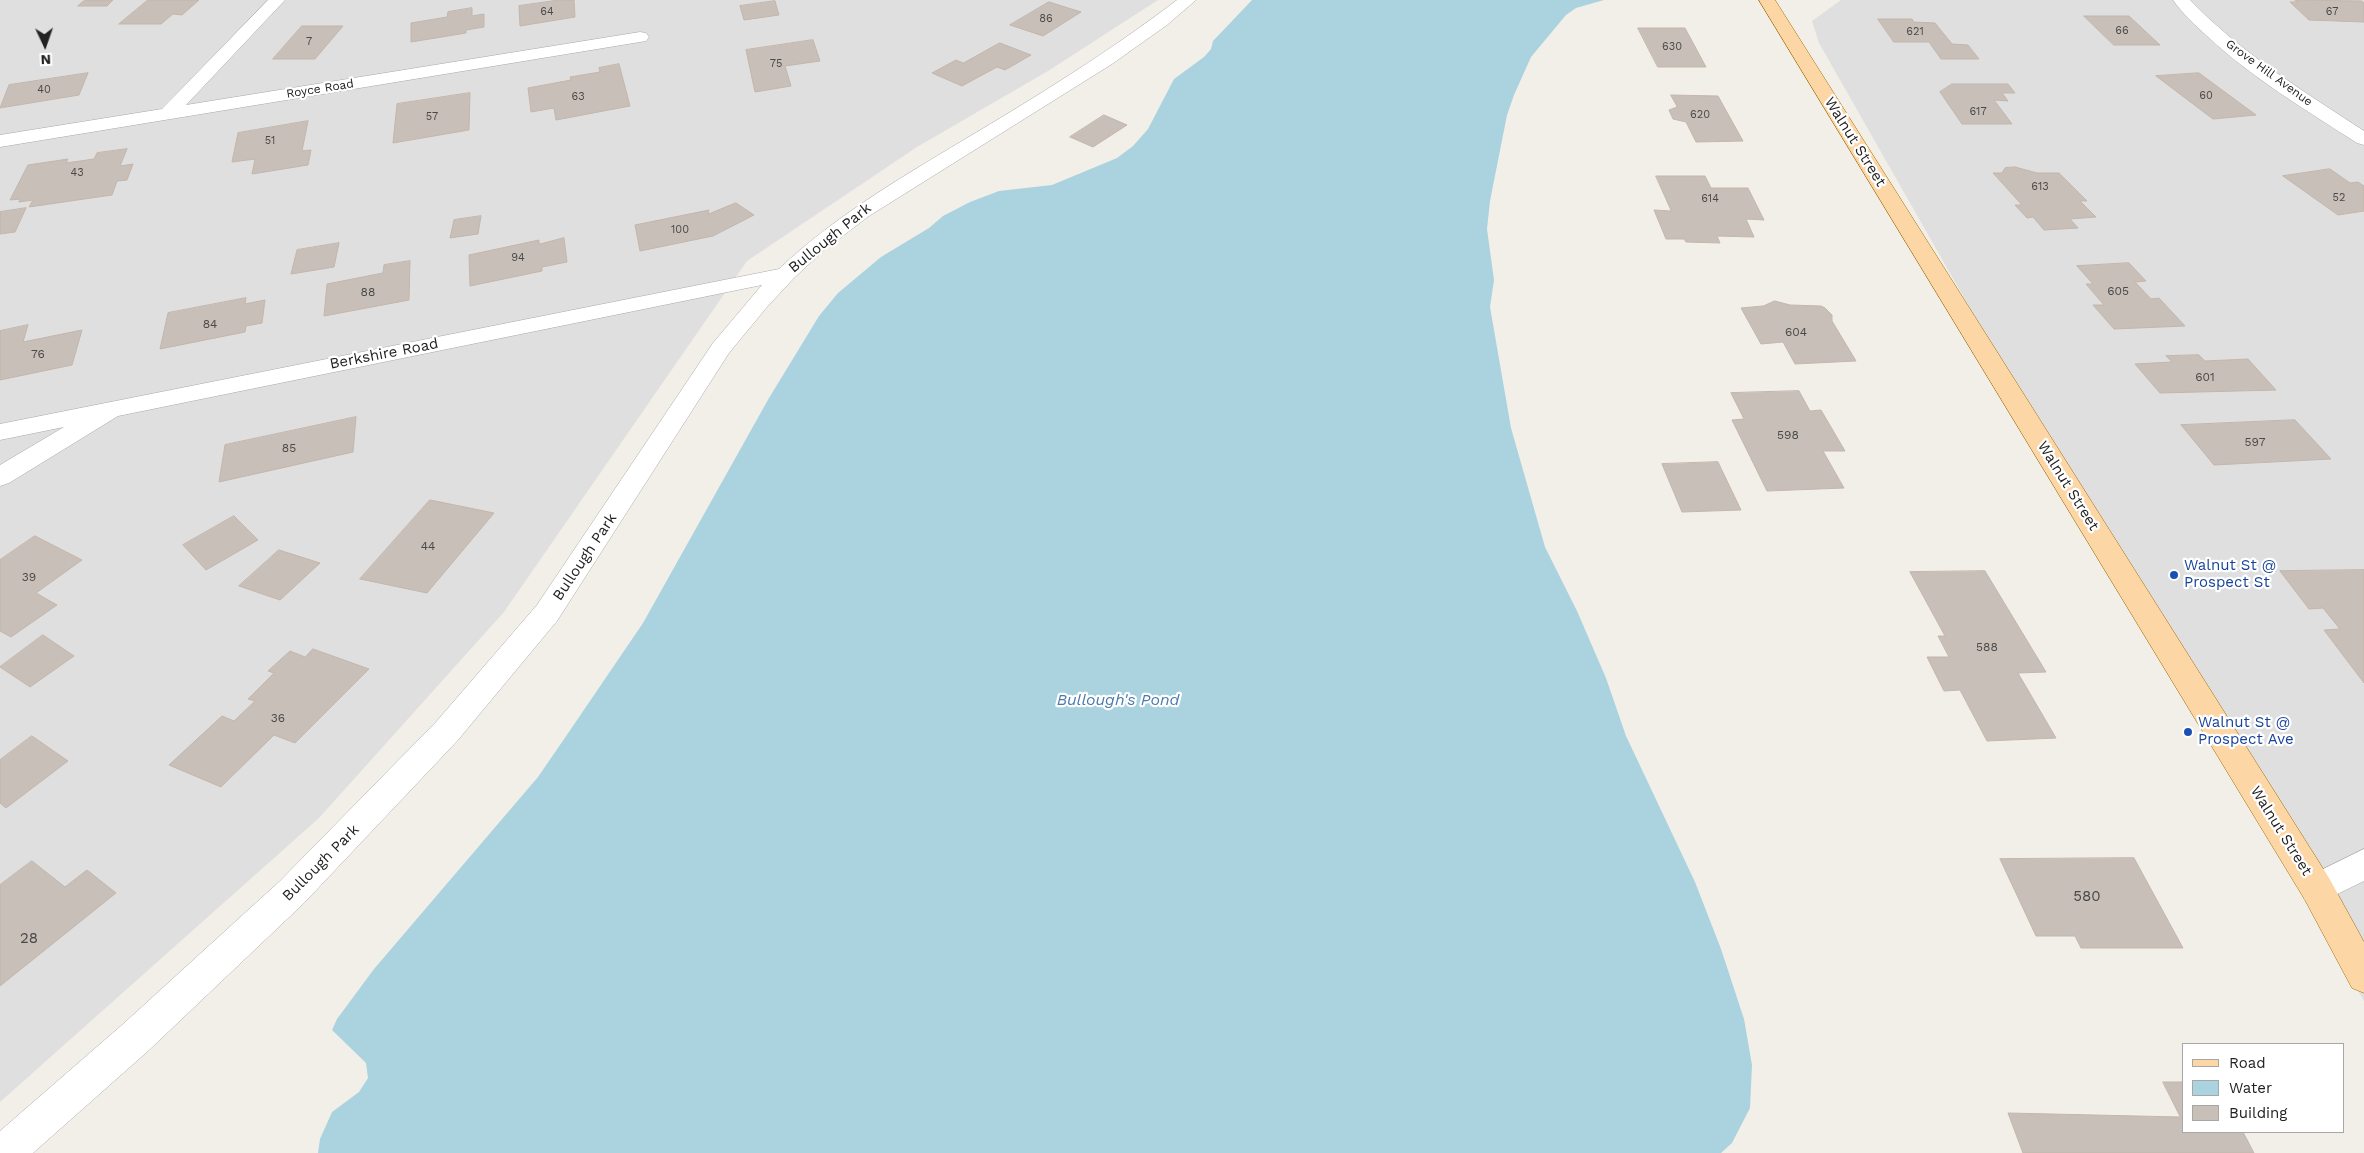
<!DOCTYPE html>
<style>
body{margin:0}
#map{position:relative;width:2364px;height:1153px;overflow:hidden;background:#f2efe9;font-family:"Work Sans",sans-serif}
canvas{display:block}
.legend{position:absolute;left:2182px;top:1043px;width:162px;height:90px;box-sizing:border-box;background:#fff;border:1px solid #a7a7a7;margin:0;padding:6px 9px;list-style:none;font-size:15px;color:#222}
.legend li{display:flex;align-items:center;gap:10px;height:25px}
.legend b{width:25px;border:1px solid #a7a7a7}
.north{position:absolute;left:20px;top:20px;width:50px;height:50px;-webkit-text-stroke:4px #fff;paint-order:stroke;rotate:177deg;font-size:14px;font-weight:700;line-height:20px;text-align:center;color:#222}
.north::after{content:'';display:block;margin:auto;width:18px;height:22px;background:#222;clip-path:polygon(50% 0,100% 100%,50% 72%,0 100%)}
</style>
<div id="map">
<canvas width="2364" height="1153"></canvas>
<ul class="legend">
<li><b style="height:6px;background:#fcd6a4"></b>Road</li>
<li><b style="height:14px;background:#aad3df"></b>Water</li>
<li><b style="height:14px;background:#c7bfb8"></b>Building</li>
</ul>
<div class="north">N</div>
</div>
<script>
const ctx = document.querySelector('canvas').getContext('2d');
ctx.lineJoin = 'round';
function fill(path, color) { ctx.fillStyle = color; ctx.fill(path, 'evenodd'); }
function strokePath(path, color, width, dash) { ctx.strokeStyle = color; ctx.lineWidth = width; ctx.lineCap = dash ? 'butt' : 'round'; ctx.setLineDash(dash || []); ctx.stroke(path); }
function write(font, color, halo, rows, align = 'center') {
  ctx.font = font + ' "Work Sans",sans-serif'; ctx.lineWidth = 4.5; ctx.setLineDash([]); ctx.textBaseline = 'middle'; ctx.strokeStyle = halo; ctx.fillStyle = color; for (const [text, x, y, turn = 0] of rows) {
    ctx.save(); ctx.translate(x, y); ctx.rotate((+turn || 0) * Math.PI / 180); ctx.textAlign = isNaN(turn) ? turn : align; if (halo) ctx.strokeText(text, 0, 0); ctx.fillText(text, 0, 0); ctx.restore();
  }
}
fill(new Path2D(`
 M0,0H1158L1048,71L917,147L747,261L504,612L319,818L0,1102Z
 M1841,0H2364V1001L1819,43L1812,21Z`), '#e0dfdf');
fill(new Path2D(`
 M1252,0H1604L1576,8L1566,15L1531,57L1514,95L1507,115L1490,201L1487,229L1494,280L1490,307L1511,428L1545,547L1577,611L1606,678L1626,736L1695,882L1721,949L1744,1019L1752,1065L1750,1108L1732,1143L1721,1153H318L320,1139L332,1112L359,1092L368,1078L366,1063L332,1030L337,1019L374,969L538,777L573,726L643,623L769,398L819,316L838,293L881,257L929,228L943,216L970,202L999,191L1052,185L1117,158L1133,146L1148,129L1174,79L1204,57L1211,49L1213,41Z`), '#aad3df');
const building = new Path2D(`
 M85,0H113L107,6H78Z
 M148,0H199L182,15L173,14L161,24H119Z
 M559,0H574L575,17L520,26L519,6Z
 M2295,0L2362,1L2364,3V22L2309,20L2290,2H2297Z
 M775,1L779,15L744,20L740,6Z
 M1049,2L1081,12L1043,36L1010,25Z
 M472,8V16L484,14V27L466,30V33L411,42V23L447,17L448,12Z
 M2084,16H2129L2160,45H2114Z
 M1878,19H1912L1914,22L1935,23L1952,44L1968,45L1979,59H1941L1929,42H1894Z
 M302,26H343L315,59H273Z
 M1638,28H1685L1706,67H1658Z
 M813,40L820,61L785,66L791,86L755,92L746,50Z
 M1000,43L1031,55L1005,70L997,67L962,86L932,73L956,60L963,63Z
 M619,64L630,106L556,120L554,108L531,112L528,88L571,80L570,77L600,72L599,68Z
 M88,73L79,95L0,108L9,85Z
 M2199,73L2256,115L2213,119L2156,76Z
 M1952,84H2008L2015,93H2002L2008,101L1994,100L2012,124H1962L1940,92Z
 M470,93L469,130L393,143L397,104Z
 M1671,95L1718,96L1743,141L1696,142L1686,122L1673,119L1669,110L1677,107Z
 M1104,115L1127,125L1093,147L1070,137Z
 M308,121L302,151L311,150L308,165L252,174L255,159L232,162L238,133Z
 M127,149L120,166L133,164L127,180L117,181L112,195L29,207L33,200L19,202L20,199L10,200L28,165L68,159L66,163L94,159L97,153Z
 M2015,167L2037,173H2059L2087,201H2080L2096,217L2070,219L2078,228L2044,230L2033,217L2027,218L2015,205H2022L1993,173H2002L2005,168Z
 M2330,169L2350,183L2358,182L2364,186V211L2338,215L2283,176Z
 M1656,176H1705L1711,188H1748L1764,220L1746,219L1754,237L1717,236L1720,243L1686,242L1684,239H1666L1654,210L1671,211Z
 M736,203L754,215L713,236L640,251L635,225L709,210L708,214Z
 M26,208L15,232L0,234V212Z
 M481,216L478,234L450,238L454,220Z
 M564,238L567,262L542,267V271L470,286L469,255L539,240V244Z
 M339,243L334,267L291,274L297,250Z
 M410,261L409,300L324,316L327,284L383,273L384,265Z
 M2129,263L2146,281L2135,282L2151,299L2159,298L2185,326L2114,329L2093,305H2104L2086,284H2093L2077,266Z
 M246,298L245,304L265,300L262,323L246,326L245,332L160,349L168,313Z
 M1775,301L1790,305L1821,306L1825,308L1832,315V321L1856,361L1795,364L1783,342L1761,344L1741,308L1763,306Z
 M28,325L23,342L82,330L72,365L0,380V331Z
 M2199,355L2205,361L2248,359L2276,390L2160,393L2135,364L2172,362L2166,356Z
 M1799,391L1810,411L1821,410L1845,451H1823L1844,488L1767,491L1732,420L1744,419L1731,393Z
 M356,417L353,452L219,482L225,445Z
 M2295,420L2331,459L2214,465L2181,425Z
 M1718,462L1741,510L1682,512L1662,464Z
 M430,500L494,513L427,593L360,579Z
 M234,516L258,540L206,570L183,545Z
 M35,536L82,560L36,593L57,605L11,637L0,631V560Z
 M279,550L320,563L280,600L239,586Z
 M2364,570V683L2324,630L2340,629L2323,608L2309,609L2280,571Z
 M1985,571L2046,672L2018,673L2056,738L1987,741L1960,690L1944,691L1927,657H1949L1938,636H1945L1910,572Z
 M43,635L74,656L30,687L0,667Z
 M313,649L369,669L295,743L274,735L221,787L169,765L222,716L234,721L255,701L248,699L274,673L268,671L290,651L305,657Z
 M32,736L68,761L6,808L0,803V760Z
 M2134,858L2183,948H2081L2075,936H2036L2000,859Z
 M32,861L65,887L87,870L116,893L0,986V885Z
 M2163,1082H2183V1132H2243L2254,1153H2023L2008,1113L2180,1117Z`);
fill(building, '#c7bfb8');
strokePath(building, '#c4b6ab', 1);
const minor = new Path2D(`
 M268,0H285L186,105L640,32L646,33L649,37L646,41L640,42L0,147V135L162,109Z
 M1177,0H1196L1167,25L1112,64L869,216L823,251L794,278L767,307L729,353L557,621L458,740L304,903L148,1051L33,1153H0V1131L122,1025L280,881L436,722L537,605L713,343L762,285L118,416L9,483L0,486V465L64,427L0,440V424L779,269C834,217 897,180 962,141C1036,97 1109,52 1177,0Z
 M2173,0H2190C2241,53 2303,91 2364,131V145L2357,143C2306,110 2252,78 2207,36C2195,25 2182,13 2173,0Z
 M2364,849V881L2317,904L2305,900L2300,889L2305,878Z`);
const major = new Path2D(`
 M1759,0H1775L2329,878L2364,942V993L2352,988L2305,900Z`);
strokePath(minor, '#a9a9a9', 1);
strokePath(major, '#a06b00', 1);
fill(minor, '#fff');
fill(major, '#fcd6a4');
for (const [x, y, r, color] of [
 [2174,575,5,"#1a4fb4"],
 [2188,732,5,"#1a4fb4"]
]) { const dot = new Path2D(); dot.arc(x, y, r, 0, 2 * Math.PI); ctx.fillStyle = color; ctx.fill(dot); strokePath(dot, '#fff', 2); }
write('11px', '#4b4948', null, [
 ["64",547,12],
 ["67",2332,12],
 ["86",1046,19],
 ["66",2122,31],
 ["621",1915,32],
 ["7",309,42],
 ["630",1672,47],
 ["75",776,64],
 ["40",44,90],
 ["60",2206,96],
 ["63",578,97],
 ["617",1978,112],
 ["620",1700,115],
 ["57",432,117],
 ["51",270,141],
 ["43",77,173],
 ["613",2040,187],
 ["52",2339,198],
 ["614",1710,199],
 ["100",680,230],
 ["94",518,258]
]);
write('12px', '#222', '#fff', [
 ["Grove Hill Avenue",2269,73,36],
 ["Royce Road",320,89,-9]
]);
write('12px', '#4b4948', null, [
 ["605",2118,291],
 ["88",368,292],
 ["84",210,324],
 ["604",1796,332],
 ["76",38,354],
 ["601",2205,377],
 ["598",1788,435],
 ["597",2255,442],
 ["85",289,448],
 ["44",428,546],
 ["39",29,577],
 ["588",1987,647],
 ["36",278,718]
]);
write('15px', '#222', '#fff', [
 ["Walnut Street",1855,142,58],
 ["Bullough Park",830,238,-39],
 ["Berkshire Road",384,354,-11],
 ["Walnut Street",2068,486,58],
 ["Bullough Park",585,557,-56],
 ["Walnut Street",2281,831,58],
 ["Bullough Park",321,863,-45]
]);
write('15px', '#164399', '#fff', [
 ["Walnut St @",2184,566],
 ["Prospect St",2184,583],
 ["Walnut St @",2198,723],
 ["Prospect Ave",2198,740]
], 'left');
write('15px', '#4b4948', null, [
 ["580",2087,897],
 ["28",29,939]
]);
write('italic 16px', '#4a7aab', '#fff', [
 ["Bullough's Pond",1118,700]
]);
</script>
